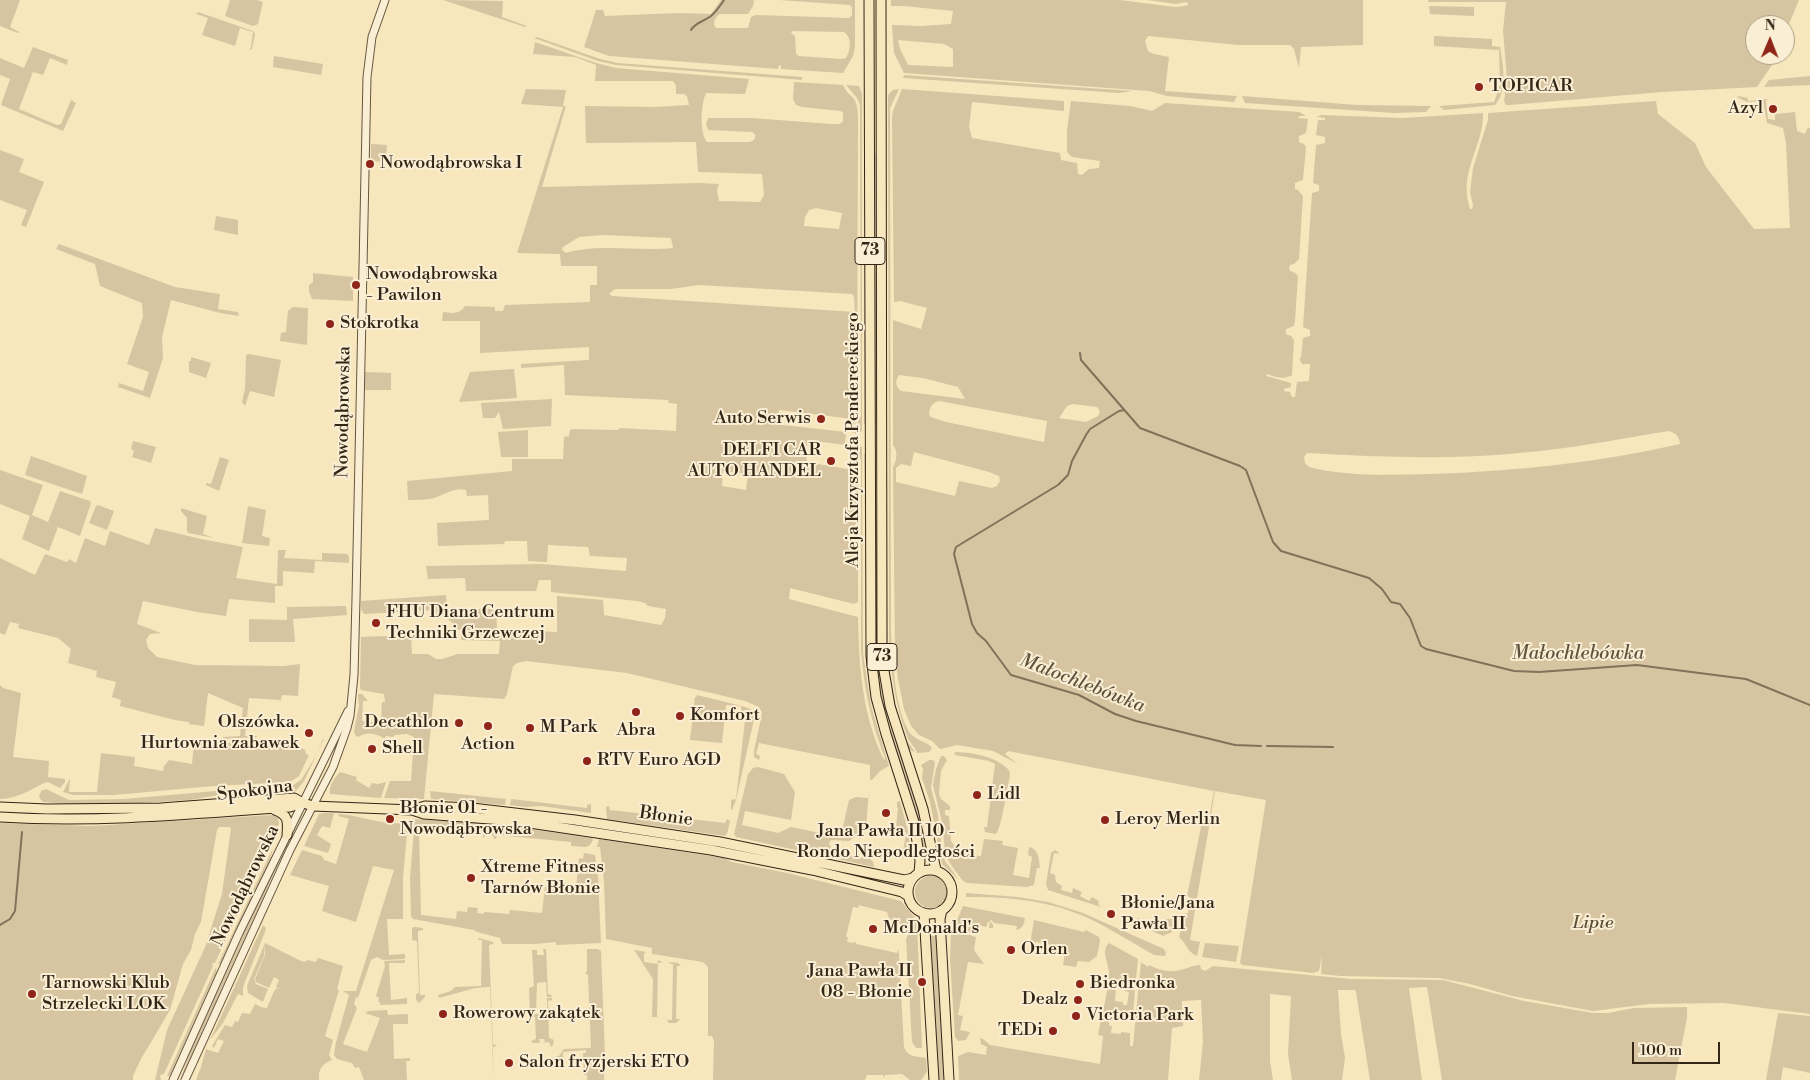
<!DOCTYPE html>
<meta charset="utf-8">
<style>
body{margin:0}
#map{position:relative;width:1810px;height:1080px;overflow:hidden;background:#f8e6bd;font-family:"Libre Bodoni",serif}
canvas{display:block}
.north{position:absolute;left:1745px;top:15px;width:50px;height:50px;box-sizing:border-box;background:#faefd4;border:1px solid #ab9f88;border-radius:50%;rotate:1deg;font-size:14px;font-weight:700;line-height:20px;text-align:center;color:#342617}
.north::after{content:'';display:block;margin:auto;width:18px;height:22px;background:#8f2418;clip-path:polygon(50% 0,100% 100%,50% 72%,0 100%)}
.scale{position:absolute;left:1632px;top:1042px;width:88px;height:22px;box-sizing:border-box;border:2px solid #342617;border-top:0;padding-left:6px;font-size:15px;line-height:18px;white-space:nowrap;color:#342617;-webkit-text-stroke:4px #faefd4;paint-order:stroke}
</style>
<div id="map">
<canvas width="1810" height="1080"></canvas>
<div class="north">N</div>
<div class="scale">100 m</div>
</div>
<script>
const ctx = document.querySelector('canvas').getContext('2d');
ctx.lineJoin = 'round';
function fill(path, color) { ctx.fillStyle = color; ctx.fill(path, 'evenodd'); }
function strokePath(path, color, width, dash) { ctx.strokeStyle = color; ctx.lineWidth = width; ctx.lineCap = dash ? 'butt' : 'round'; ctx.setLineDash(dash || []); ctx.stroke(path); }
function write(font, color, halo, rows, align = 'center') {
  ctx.font = font + ' "Libre Bodoni",serif'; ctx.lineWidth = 4; ctx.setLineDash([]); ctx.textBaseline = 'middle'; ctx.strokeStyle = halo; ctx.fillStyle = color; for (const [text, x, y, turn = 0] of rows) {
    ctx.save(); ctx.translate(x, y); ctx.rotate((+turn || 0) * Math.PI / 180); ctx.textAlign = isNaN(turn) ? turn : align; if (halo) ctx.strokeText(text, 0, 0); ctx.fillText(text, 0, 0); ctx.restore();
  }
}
fill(new Path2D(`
 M0,0H20L10,27L19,32L18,33L0,26Z
 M230,0H257L263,2L258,24L253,26L225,16Z
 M443,0L503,1L502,17L527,26L525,27Z
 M721,0H754L753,6L748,14H720C715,17 712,23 716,28H748L751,17L756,15L849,18L852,15V8L850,5L779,0H855V47L853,56L843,73L781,69V66L779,65L778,69L609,56L584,47L596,10H603L605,16L679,13L711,14ZM793,31L844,32C852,37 851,50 846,58L841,59L799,56L796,54L795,36L791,33Z
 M891,0H1120L1175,7L1185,6L1189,4L1186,2L1176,4L1147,0H1363V45L1301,47L1299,68L1294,49L1290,45H1238L1148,36L1145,41L1148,51L1154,54L1169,57L1165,91L1237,96L1234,102L1167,96L1149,91L904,73L894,53L892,25L921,26L951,24L953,11L904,6H891ZM898,40L944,44L953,49V67L908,65L900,49Z
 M1428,0H1799L1789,24L1785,30V25H1755V55H1777L1776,59L1757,87L1662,92L1510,105H1506L1504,101L1507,80L1503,30L1506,2H1428Z
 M1429,6L1474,7V16L1430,14Z
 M198,12L253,31L255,34L252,49L249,50L251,48L253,32L240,28L235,46L202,35L208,18L196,14Z
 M1434,36L1492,39V46L1500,47C1503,64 1508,91 1495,105L1444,110L1439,106L1494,102L1500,85L1499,50L1434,46Z
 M537,37L600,59L618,63L802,77V80L616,65L598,61L534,38Z
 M535,42L596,63L616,68L749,79L745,94L706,93C701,104 699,131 707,142H750C754,140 756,139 755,134L752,132L708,130L706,124L708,118H752L831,124H840L843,121V112L840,111L802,107L796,105L793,99L794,82L843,85C850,100 857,93 858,116L857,419L851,431L848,429L853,420L845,418L779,410L778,420L783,425L846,432L845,445L808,440L807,446H805L807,462L858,471V602L854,604L790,588L789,599L858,617C859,666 862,715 884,760L885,758C871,723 864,688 861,650V460L853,444L862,447L863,653L871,706L889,766L880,771L872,780H870V765L759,743L756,754L760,756L759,760L754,757V751L762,713L759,707L745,701L627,673L526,661L517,663L513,666L507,694L504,699L434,694L424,799L384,798L390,781H411L414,737L407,734L395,735L393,737L386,736L385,739C376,733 368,731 358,737L355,735L354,731L359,706L358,694H362L368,701H363L362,721L381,723L382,702H385L384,694L361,690L360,688L361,637L411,635L412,654H428L436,659H442L458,654H499L500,641L461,640V630L457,629C452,621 446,617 437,615L436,610L364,614L361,609V601L446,595L447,609H496L497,629L557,632V596L603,600L604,615L661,625L665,618L666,609L648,606L645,603L637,601L551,592V580H539L536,591H466L465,578L428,579L426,566L541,564L626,571L627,558L590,556L588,547L548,545L547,562L528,561L527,541H505L504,544L438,546L437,523L489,520L488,495L467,496L466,490C455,487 444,495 434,498C426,500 417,500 408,500L407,481L512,471V459H563L564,437L569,436L570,430L572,429L618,430L620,428L676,431L677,404L669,403L668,400L565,395L564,365L521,368V364L589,360V347L480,353V321H442L443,312C452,313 459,315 465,306L495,307V311H503L505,305L590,302V285H597V266H561L560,254L517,253L563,107L521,104L526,89L566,90L563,106H566L542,187L699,183L719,184L717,190L719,201L760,202L764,195L762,174L700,172L698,171L696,142L586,143L585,106L655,107L689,105L687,96L684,94H676V86L673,81H595L596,65L575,57L533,54ZM816,208L842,213L839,229L804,226L805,217L809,210ZM603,235L671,238L673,248C638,252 600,243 566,253L562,250L563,247L579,237ZM699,285L852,294L854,297L855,312L612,296L609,294L615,289H671ZM723,471L748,474L746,490L722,486Z
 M33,47L68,60L67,65L50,58L43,75L33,72L19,109L57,125L61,124L71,100L76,103L63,131L1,105L10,79L0,75V58L24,68Z
 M274,56L323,64L321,75L273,67Z
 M904,75L1132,91L1119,93L903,78Z
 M1810,76V85L1764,87L1769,80Z
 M846,85L859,86L862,94V431L856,434L853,432L861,416L860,105L857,98Z
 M899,89L890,108L891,631C893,662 894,703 908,730C914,741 926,740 932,748L929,752L917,753C915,746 909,743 907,736C895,705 891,673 889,640L888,95L893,90Z
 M902,89L1064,101V111L972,102L969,127L972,138L1060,153L1061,160L1077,163L1078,174L1082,175L1089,169L1099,168L1100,161L1072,157L1067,152V130L1071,101L1130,106L1152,111L1165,103L1299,112L1306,116H1299L1298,118L1308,119L1306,133L1299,136V142L1304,144L1306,147L1303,180L1295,183V189L1298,190L1303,196L1299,259L1294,264L1290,265L1289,270L1295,273L1298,276L1295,321L1294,326L1286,329V334L1291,336L1294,340L1292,375C1285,380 1274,377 1267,374L1266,376L1291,383V387L1284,389V391L1290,392L1292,397H1295L1297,382L1309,381L1310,364H1302L1299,358H1301L1303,338L1310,336V330L1303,327L1312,193L1319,191V185L1313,183L1316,145L1325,143V137L1316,135L1318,120H1325V118L1317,117L1321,115L1403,118L1483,113C1484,141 1464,166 1467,194C1467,199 1469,205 1470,209H1472L1473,205L1470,192L1473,168L1488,120V113L1656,101L1658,114L1695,143L1706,167L1754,229L1790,228L1786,143L1783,128L1767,123L1763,101L1747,102L1737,97L1738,96L1748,98V101L1767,99L1766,102L1768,119L1775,120V114L1795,112L1797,131L1805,134L1808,127L1810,129V1014L1724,1003L1649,1004L1593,1011L1512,996L1470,984L1439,978L1340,976L1321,974L1322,955L1319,971L1313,973L1242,965L1240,963L1266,800L1215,791L1190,940L1200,942L1197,956C1188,953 1186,943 1179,937L1184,914L1188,913L1190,897L1187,896L1204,812L1210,813L1214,791L1008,751L1005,754L1018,764L993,751L957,745L940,749L932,741L919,735L911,726L904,709L898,679L895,651L893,467C897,460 898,451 893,445V320L921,329L927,308L900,301L894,302L892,118L893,111ZM899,375L923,378L958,387L965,399L901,391C895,386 895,381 899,375ZM939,401L1047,421L1044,442L946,422L931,417L929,414C930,406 932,403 939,401ZM1073,404L1097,407L1100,412L1098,416L1086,422L1059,418L1067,406ZM1669,431C1677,434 1679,436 1680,444C1598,463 1515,471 1431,474C1390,475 1349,477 1309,467L1305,463L1304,457L1307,453C1377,457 1449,460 1519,453C1569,449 1619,439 1669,431ZM914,452L989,472L999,476L1000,481L997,486L992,488L959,481L955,496L896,482V468L901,464L911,466Z
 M864,95H866L867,424H864Z
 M873,95H874V143L878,170V424H873Z
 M884,95H886L887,425H885Z
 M1242,96L1357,105L1431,106L1426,112L1394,113L1245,103Z
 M371,144L387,145L386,162L371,161Z
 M0,150L24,159L19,172L44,182L26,227L21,225L27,210L0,200Z
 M216,216L238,220V235L214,230Z
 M59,244L175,287L220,294L218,309L238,312L239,316L220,313L171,300L162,337L163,358L150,398L118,387L119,383L143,391L149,372L127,364L143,317L142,303L100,286L95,264L56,249Z
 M313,273L353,277V301L312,299L309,292V285L313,282Z
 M293,307L308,308L307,345L280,341L281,333L286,332L288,311Z
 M249,354L281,360L274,397L250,391L245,406L242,402L245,389L246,355Z
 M191,357L211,363L206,378L189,372V361H191Z
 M514,369L517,398L459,402L470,372Z
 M365,372L391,373V390H365Z
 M552,399L551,426L503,429L499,412L495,418H483L481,403Z
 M528,430V457H501L498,432Z
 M133,441L156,447L151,463L132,457L134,451L131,449Z
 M864,454H867V627L890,765L871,702L867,671Z
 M873,454H875V505L878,532L879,646L928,850L922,851L914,809L882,708L875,665Z
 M885,454L887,455L888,662L897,711L905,738L915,752L908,749L893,705L886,659Z
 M31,456L87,476L82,494L25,475Z
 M220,457L229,460L219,491L206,485V483L211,484Z
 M0,470L43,485L32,515L48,522L60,491L90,501L91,503L80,536L58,527L49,551L22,539L30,516L0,504Z
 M98,505L114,511L107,530L89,523L96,506Z
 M248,506L266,510L262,536L270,538L269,546L242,543Z
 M181,508L207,516L203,534L214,538L188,533L187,530V518L181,511Z
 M155,528L201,539L243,547L236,578L277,584L278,550H286L284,558L322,560V553L347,554L349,557V563L315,561L314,573L283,571V586H275V603L229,599L226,616L197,612L143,601L137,624L161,633L150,634L146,640L148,648L157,657L195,665L284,666L300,664L298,696L282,695L281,700L249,698L245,736H257V737L223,739V737L240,736L243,708L208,693L204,726L189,724V722L175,720L120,706L121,700L112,697L116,682L96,677L97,671L68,663L71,649L58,638L18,628L19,624L10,622L5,635L0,633V558L35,575L45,554L67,562L69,559L76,563L85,538L105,546L110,531L149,545Z
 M346,606L347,615L293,619L295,642H249V619L287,620V607Z
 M0,685L3,688L21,693L13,757L49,761L48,777L65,779V782L60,788L48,782L44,783C30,790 16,799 0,799Z
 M697,695L742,706C748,708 753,709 755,715L736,800L732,810H731V800L736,799L746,712L741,711V706L726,705L722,743L690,740L695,697H696Z
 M323,739H324L304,781L294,793L255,795L224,794L190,800L126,804H68L43,802L39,797L41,791L46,789L69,800L124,799L238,789L290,787L301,780L317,754Z
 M289,740L305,750L306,754L309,755L299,776L290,782L214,786L114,795H73L63,792L70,778L69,792H97L101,753L135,757L134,766L163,771L164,766L169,760L192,764L194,743H231Z
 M956,752C975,753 995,756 1009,770L1010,776C1007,787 1002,827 996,834L985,832L984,827H987L995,764L989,761L955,755L954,753Z
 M941,756H944L947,760L941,771L939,794L941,799L950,806V810H945V815L949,816L951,841L957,849L956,854L981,856L984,839L1003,841L1002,845L1018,848L1013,875L1029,878L1032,857L1028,855L1029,847C1039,849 1039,859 1040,868H1037L1034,885L1027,887L967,883L963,881L956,872L948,860L945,851L942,822L933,785L936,769Z
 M929,760H933L935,763L931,788L938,814L942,851L945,861L959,880L942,864L930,802L922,778L923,769L921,765Z
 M758,767L784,774L795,792L791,820L745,811L742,825L778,833L791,827L844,838L846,832L842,831L849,800L856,797L868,798L869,788L866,829L849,841L832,840L830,841L829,845L831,846L830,851L862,858L863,856C870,858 874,860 874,867L736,837L734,834L748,774L753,768Z
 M340,772L357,777L356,780L369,788L372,783L378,784L386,782L381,798L330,794C328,786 336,776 340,772Z
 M430,791L506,799L505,805L431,799Z
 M511,799L587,808V805L591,804V813L541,806L525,807L510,805Z
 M900,801L908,831L911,853L902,859L906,832H901V829H897L895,837L898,808L897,807V802Z
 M609,806L610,810L725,823L727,819L730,821L727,834L725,836L607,819L606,807Z
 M323,813H334L330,828L322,826L317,835L331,844L328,853L304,846L319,814Z
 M339,814C358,815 382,825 400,823C404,822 408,821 412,820L410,833H407L403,878V919H387L389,955L405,954V959L383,960L377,957L371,960L358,998L356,997L354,1004L357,1008L343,1044L367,1052L380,1018L365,1013L368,1011L387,1010L388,1015L408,1014V1024H393L394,1059L410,1058V1061H406L407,1080H364L359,1067L355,1068L352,1063L337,1059L334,1055L336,1042L349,995L343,991H356L394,870L373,866L356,922L322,911L329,886L290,875L302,850L322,856L324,860L336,864L349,819L338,816Z
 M273,815L278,818L279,824L215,963H212L213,966L164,1074L160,1075L161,1080H155L167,1030L206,945L213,922L222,894L231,828L229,827H219L217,830L201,922L195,934L191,950L183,964L170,1010L141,1059L133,1076V1080H0V823L91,826Z
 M415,819L482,823L486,828L485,836L483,838V833L436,829H419L421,915L456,919L457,911L467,912L468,907L478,908L477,913L484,914V912L509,914L510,910L542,913L545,887L576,888L579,858L583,859L584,853L595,855L598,876L601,943L556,945V942L536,944H502L500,938L477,932L474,930L413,919L411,916L410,878Z
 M495,824L592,838L593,840L590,845L586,847L571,846V842L497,835L496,839H495L492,835Z
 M295,826L296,827L269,884L260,908L182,1080H180L197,1034L232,958Z
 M599,839L724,858L732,862L787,873L901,901L914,917L917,923L922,1048H916L912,1042L906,939L908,934L895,917L893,921L889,918L887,912L858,905L859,908L853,907L846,937H848L847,942L853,943L855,941L856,944L897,953L898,949L899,954L904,1047C908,1058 917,1056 926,1058L927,1072L921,1080H910L902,1074L885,1075V1078L883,1075H867L865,1080H713L714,1041L712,1036H708V967L703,962L652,954V948L606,939L604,881L600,847H597Z
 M273,848L269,864L222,963L218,964Z
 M1055,850L1058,852L1059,854L1054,853L1050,873L1055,875L1056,882L1062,886L1061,890L1072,893L1073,888L1082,892L1080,896L1089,901L1092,897L1099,901L1098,904L1101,907L1048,890L1046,884L1051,853Z
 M915 892a16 16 0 1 1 32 0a16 16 0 1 1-32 0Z
 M966,893L1018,897L1048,902L1083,913L1164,949L1166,953L1165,956L1154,955C1127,940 1101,922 1073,912C1038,899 1003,897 966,897Z
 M963,906L1025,918C1024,924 1023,929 1016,930L1017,926L994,923L990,919V921L993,925V928H989L990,922H988L986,927L978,925L977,927H972L970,933L952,932Z
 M1137,918L1140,919V923L1151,925L1152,921C1160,922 1166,918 1174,919L1175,922L1172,932L1163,936L1131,921L1136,922Z
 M1034,920L1084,932L1086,930L1099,937L1100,941L1097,956L1089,962L1078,961L1076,967L1063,965L1065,953L1060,952L1058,946L1036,942L1033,943L1035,947L1030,944Z
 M263,925L266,928L265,932L243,987V996L238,994L223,1023L210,1040Z
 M414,927L423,928V930L418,931V936L420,995H425V997L419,1003L416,1000V994L419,993L417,941L412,940V928Z
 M951,933L970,935L976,937L974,950L984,964L968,962L958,1015L963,1016L960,1030L970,1032L966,1040L958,1041L955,1037L950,958Z
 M929,936H937L946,1080H937Z
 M479,938L493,942V944L489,945L493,1044L497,1045L492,1048L494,1080L490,987L475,988L439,998L438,995L451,991L455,987L481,986L482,940H478Z
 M265,943L301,961L305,962L307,960L316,962L318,958L343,966L337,989L339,990L325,1036L333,1040L329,1055L332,1060C322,1064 318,1069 319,1080H196L201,1067L206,1049L218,1053L224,1041L218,1039L214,1048L212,1046L225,1025L232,1027L235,1021L238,1022L242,1013L250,1014L255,1004L261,1007L267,1008L274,991L277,988L286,992L276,987L279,980L274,977L269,988L256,982L255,979L265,955V944L264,956L254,979L256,984L268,989L263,1002L248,993L247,986Z
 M1109,943L1138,959L1136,979L1114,982V986L1116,988L1115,1001L1123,1002V1005H1127L1129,992L1125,991V989L1135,988L1133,1016L1127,1018L1110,1016L1109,1026H1112L1111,1033L1121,1034V1032L1130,1033V1046H1133L1141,962L1148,967L1149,965C1159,970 1169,973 1180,970C1187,969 1192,965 1200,965L1201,969L1205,971L1213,966L1351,979L1443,980L1524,1001L1593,1013H1608L1634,1008L1687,1007V1018L1675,1080H1442L1427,987L1409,988L1422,1080H1370L1356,992L1355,990H1338L1341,1034L1345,1058L1342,1080H1292L1288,1054L1291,996L1270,994V1061L1273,1080H1199L1203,1042L1201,1000L1182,1001L1183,1026L1172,1028L1168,1080H959L958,1056L968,1052L986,1055L987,1047L981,1044L980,1038L983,1039L990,1045L1100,1064L1103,1036L1098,1035C1101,1017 1109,990 1109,973C1109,963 1100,951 1109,943Z
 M1205,943L1239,946L1236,962L1202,957Z
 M543,949H546L548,994L551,995L552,997H547L546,982L537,983L536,1012L530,1013L529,988L534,986L532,950H541H537V955H544Z
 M587,949H598L601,951L605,1056L604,1080H587V1075H584L583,1053H586V1050L563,1052V1062H551L550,1058L559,1056L564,1049L591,1048L588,975L585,973L587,971Z
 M634,950L647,952L644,953V962L657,964L658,960L663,962L658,963L657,1017H652L653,979Z
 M405,960V963H389L391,1000L407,998V1004L380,1005V1002H378L379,998L376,996L385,966L384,961Z
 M670,962L678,963L681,966H677L676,1019H680L676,1023H669L667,1020H672L673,964L668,963Z
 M216,967L217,973L171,1076H167Z
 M547,998H552V1000L548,1001L549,1038L554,1040L553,1045L551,1047L549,1042L542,1043L545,1042L544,1039H539L540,1043H533L531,1041L536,1039L535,1017L531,1016L530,1014H547Z
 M1778,1013L1810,1016V1073L1783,1067L1781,1080H1766Z`), '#d7c5a1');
strokePath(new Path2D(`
 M691,30C696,22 703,22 711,16C716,12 720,6 724,0
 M1080,353L1081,360L1140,428L1240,466L1246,470L1273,542L1281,551L1369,578L1382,589L1391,602L1400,604L1410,618L1421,646L1426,649L1514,671L1539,672L1637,665L1746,679L1810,705
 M1124,410L1119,411L1090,429L1086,435L1072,461L1068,475L1058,485L956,547L954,554L972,624L977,633L986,641L1011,675L1079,695L1115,714L1136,721L1235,745L1261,746
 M1267,746L1333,747
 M0,925L10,919L15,911L22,832`), '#817259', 2);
const minor = new Path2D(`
 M173,1080L239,933L348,711
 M185,1080L290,850L333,767L347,728L350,716L354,675L356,599L367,77L372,37L385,0`);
const major = new Path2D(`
 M869,0L871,656L876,697L886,734L914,822L920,861L919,873
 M881,0L882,659L890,706L923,809L936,870
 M0,807L47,809L161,808L294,798L303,803L313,806L412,810L424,814L516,821L711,850L812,870L902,892L908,896
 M275,810C289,815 288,822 287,835
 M412,810L425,806L472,808L575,820L720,842L904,880L913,878
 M0,817C97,823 193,814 290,807L303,803
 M908 892a22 22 0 1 1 44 0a22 22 0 1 1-44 0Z
 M942,910L940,919L949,1080
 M924,913L934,1080`);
strokePath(minor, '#655640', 9);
strokePath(major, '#342617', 11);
strokePath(minor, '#faefd4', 7);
strokePath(major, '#f8e6bd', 9);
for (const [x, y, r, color] of [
 [1479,87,5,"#8f2418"],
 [1773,109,5,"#8f2418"],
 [370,164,5,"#8f2418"],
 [356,285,5,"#8f2418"],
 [330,324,5,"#8f2418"],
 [821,419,5,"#8f2418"],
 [831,461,5,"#8f2418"],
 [376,623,5,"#8f2418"],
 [636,712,5,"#8f2418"],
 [680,716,5,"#8f2418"],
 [459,723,5,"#8f2418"],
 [488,726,5,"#8f2418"],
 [530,728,5,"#8f2418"],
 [309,733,5,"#8f2418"],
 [372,749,5,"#8f2418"],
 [587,761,5,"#8f2418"],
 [977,795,5,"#8f2418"],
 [886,813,5,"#8f2418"],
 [390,819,5,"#8f2418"],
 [1105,820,5,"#8f2418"],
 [471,878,5,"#8f2418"],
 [1111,914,5,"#8f2418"],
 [873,929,5,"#8f2418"],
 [1011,950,5,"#8f2418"],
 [922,982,5,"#8f2418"],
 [1080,984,5,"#8f2418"],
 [32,994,5,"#8f2418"],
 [1078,1000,5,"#8f2418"],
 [443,1014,5,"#8f2418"],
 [1076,1016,5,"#8f2418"],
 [1053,1031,5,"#8f2418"],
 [509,1063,5,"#8f2418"]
]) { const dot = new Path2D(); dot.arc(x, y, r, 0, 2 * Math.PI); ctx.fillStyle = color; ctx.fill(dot); strokePath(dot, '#faefd4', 2); }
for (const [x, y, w] of [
 [870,251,30],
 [882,657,30]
]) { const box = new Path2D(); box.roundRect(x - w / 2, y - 13.5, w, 27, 4); ctx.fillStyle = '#faefd4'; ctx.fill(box); strokePath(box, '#342617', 1); }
write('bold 16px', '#342617', null, [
 ["73",870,251],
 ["73",882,657]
]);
write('18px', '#342617', '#faefd4', [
 ["TOPICAR",1489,87],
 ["Azyl",1763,109,"right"],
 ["Nowodąbrowska I",380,164],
 ["Nowodąbrowska",366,275],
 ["- Pawilon",366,296],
 ["Stokrotka",340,324],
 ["Auto Serwis",811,419,"right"],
 ["DELFI CAR",821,451,"right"],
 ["AUTO HANDEL",821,472,"right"],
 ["FHU Diana Centrum",386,613],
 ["Techniki Grzewczej",386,634],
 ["Komfort",690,716],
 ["Olszówka.",299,723,"right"],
 ["Hurtownia zabawek",299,744,"right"],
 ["Decathlon",449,723,"right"],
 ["M Park",540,728],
 ["Abra",636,731,"center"],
 ["Action",488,745,"center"],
 ["Shell",382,749],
 ["RTV Euro AGD",597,761],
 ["Lidl",987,795],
 ["Błonie 01 -",400,809],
 ["Nowodąbrowska",400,830],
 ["Leroy Merlin",1115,820],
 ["Jana Pawła II 10 -",886,832,"center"],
 ["Rondo Niepodległości",886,853,"center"],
 ["Xtreme Fitness",481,868],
 ["Tarnów Błonie",481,889],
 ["Błonie/Jana",1121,904],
 ["Pawła II",1121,925],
 ["McDonald's",883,929],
 ["Orlen",1021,950],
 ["Jana Pawła II",912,972,"right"],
 ["08 - Błonie",912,993,"right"],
 ["Tarnowski Klub",42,984],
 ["Strzelecki LOK",42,1005],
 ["Biedronka",1090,984],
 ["Dealz",1068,1000,"right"],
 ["Rowerowy zakątek",453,1014],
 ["Victoria Park",1086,1016],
 ["TEDi",1043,1031,"right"],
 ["Salon fryzjerski ETO",519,1063]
], 'left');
write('18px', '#342617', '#faefd4', [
 ["Nowodąbrowska",344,412,-89],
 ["Aleja Krzysztofa Pendereckiego",854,440,-90],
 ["Spokojna",255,791,-7],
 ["Błonie",666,817,8],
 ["Nowodąbrowska",246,886,-64]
]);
write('italic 18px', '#5d4e3a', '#faefd4', [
 ["Lipie",1593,924]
]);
write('italic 19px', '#61523e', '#faefd4', [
 ["Małochlebówka",1578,654],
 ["Małochlebówka",1082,684,21]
]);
</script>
